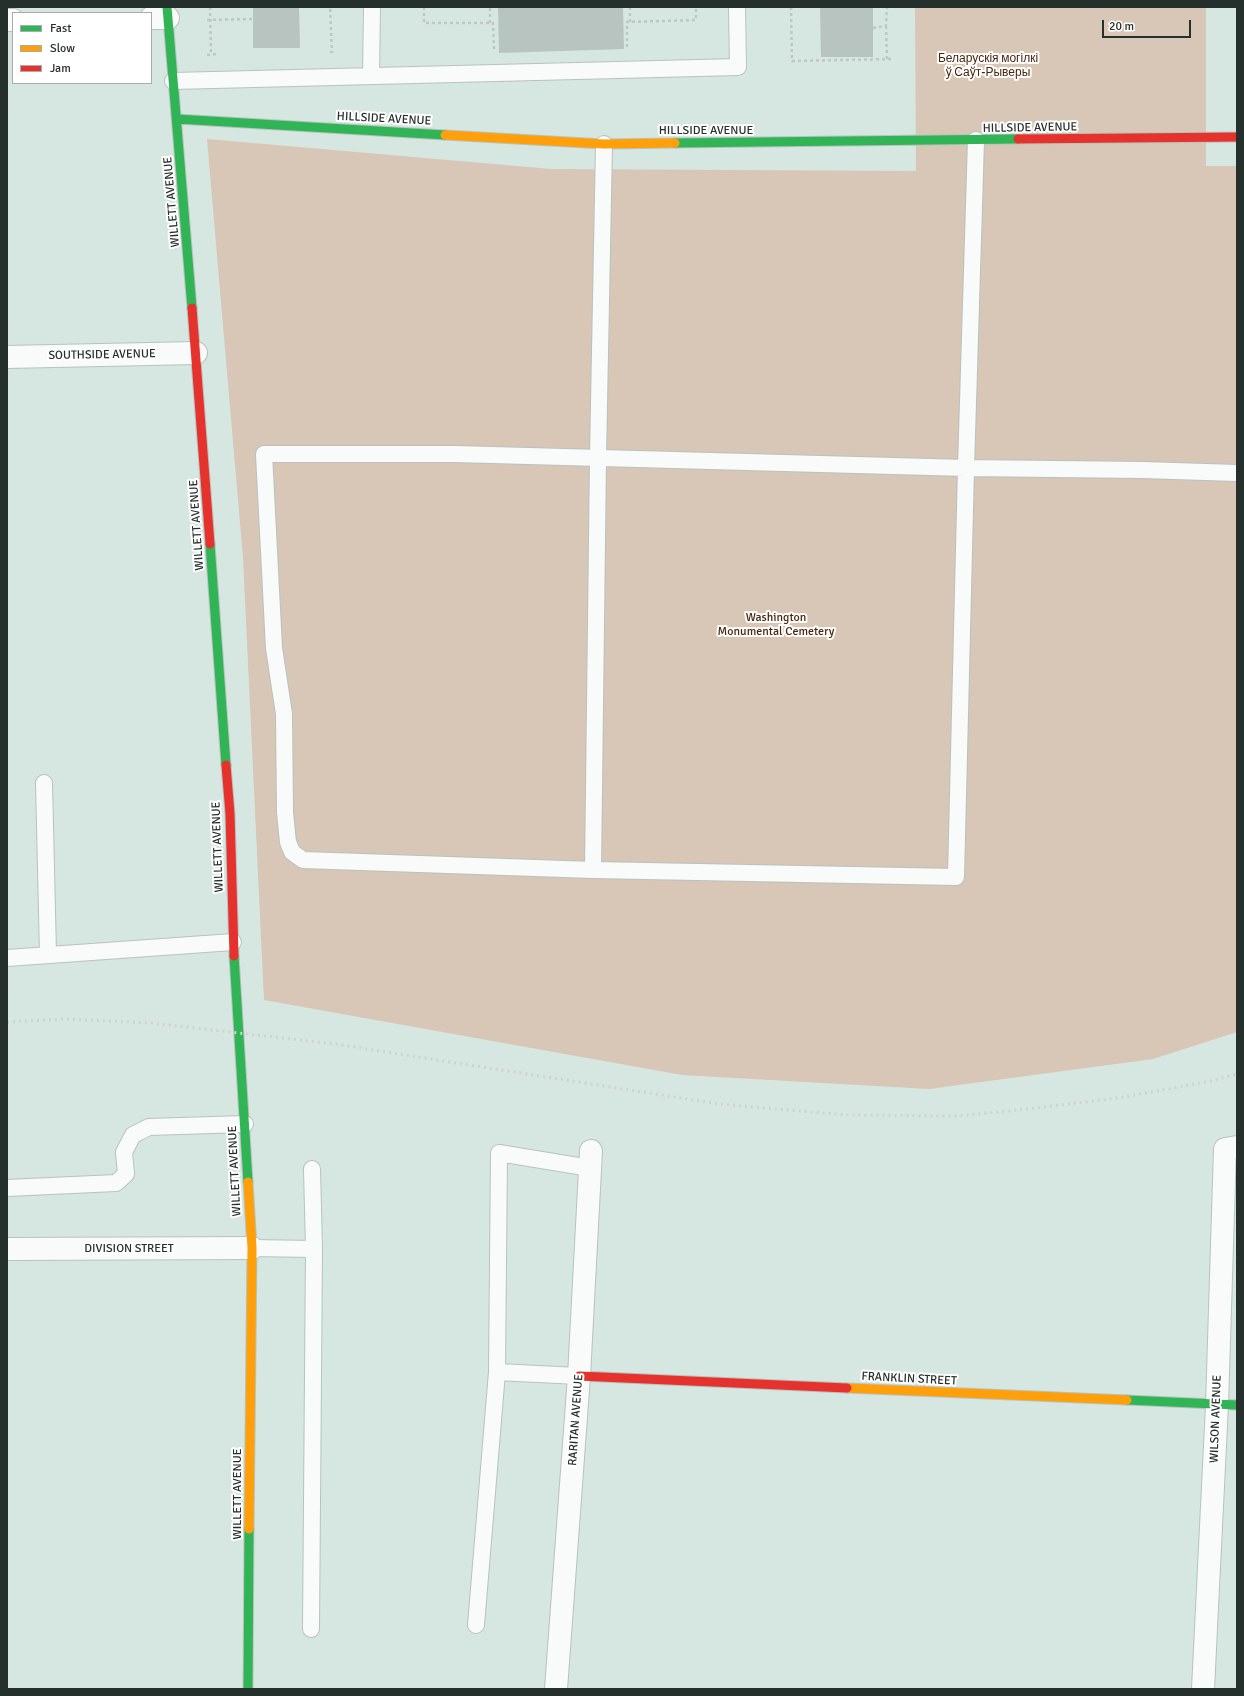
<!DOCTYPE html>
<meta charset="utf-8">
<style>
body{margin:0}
#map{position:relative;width:1244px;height:1696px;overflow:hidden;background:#d6e6e1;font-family:Signika,sans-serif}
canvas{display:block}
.frame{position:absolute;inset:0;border:8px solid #252f2c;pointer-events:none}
.legend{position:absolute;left:12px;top:12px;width:140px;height:72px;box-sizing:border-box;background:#fff;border:1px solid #a8acab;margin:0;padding:5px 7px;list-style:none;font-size:12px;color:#252f2c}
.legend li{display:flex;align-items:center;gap:8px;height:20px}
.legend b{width:20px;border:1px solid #a8acab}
.scale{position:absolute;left:1102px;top:20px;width:89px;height:18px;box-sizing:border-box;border:2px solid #252f2c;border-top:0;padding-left:5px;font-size:12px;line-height:14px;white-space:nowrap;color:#252f2c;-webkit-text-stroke:3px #fff;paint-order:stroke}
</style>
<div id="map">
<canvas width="1244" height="1696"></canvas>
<div class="frame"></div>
<ul class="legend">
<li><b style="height:5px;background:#30b455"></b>Fast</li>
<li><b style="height:5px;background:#ff9f0a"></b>Slow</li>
<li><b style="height:5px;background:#e5322d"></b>Jam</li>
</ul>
<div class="scale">20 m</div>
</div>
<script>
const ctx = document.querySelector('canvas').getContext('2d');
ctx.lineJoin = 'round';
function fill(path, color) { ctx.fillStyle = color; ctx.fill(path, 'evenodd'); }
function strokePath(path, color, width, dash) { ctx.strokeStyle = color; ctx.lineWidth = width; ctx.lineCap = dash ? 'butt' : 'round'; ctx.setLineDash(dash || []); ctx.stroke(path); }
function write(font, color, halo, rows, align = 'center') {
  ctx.font = font + ' Signika,sans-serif'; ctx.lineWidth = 4; ctx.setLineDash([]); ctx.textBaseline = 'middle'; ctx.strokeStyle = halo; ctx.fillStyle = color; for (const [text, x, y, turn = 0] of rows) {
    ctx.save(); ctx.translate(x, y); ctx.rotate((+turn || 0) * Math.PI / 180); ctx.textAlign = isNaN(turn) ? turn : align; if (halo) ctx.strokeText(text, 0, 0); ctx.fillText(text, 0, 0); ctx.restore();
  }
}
fill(new Path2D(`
 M915,7H1206V166H1237V1032L1153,1059L929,1089L682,1075L264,1000L243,558L207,139L551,169L916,171Z`), '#d8c6b6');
fill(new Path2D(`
 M253,7H299L300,48H253Z
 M498,7H623L624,49L499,53Z
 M820,7H873V57H821Z`), '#b8c4c0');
const lane = new Path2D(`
 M371,76L372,7
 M173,81L738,67L737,7
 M604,144L598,457L593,870L303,860L292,852L288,842L285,813L284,714L274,648L264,454H455L966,468L976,140
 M44,783L48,955
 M593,870L956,877L966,468L1143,470L1237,473
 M7,958L233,942
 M312,1169L314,1249
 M7,1188L116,1183L126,1174L124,1152L133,1135L149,1127L245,1124
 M252,1248L314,1249L311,1629
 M497,1372L499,1153L590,1168
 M476,1625L497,1372L579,1376`);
const street = new Path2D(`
 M151,18H168
 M7,20H13
 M7,357L196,353
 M7,1249L252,1248
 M556,1689L579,1376L591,1151
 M1203,1689L1217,1405L1225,1149L1237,1147`);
const fast = new Path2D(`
 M167,7L192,308
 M177,119L445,135
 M675,143L1018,139
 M210,544L226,765
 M234,956L248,1182
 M1127,1400L1237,1405
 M248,1689L249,1529`);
const slow = new Path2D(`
 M445,135L604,144L675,143
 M248,1182L252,1248L249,1529
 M847,1388L1127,1400`);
const jam = new Path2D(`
 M1018,139L1237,137
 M192,308L210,544
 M226,765L230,814L234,956
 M579,1376L847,1388`);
strokePath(lane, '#b7c3bf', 18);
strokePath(street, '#b7c3bf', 24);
strokePath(fast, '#b7c3bf', 11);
strokePath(slow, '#b7c3bf', 11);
strokePath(jam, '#b7c3bf', 11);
strokePath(new Path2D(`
 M210,7L211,54
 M424,7V23H493L494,49
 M791,7L792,61L893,59
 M207,20L253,19
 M630,22V7
 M490,23V8L493,7
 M886,26L887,59
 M873,28L886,26L887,7
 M627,47V22L696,20V7
 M330,52H332L330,7
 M207,55L217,54`), '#c1c6c5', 2.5, [3, 3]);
strokePath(lane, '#f9fbfa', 16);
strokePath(street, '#f9fbfa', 22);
strokePath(fast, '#30b455', 9);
strokePath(slow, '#ff9f0a', 9);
strokePath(jam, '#e5322d', 9);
strokePath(new Path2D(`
 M7,1022L65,1019L151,1023L335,1044L719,1104L847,1115L958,1116L1027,1109L1118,1098L1211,1081L1237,1074`), '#cfd3d2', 3, [2, 4]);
write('12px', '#4b250c', '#fff', [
 ["Беларускія могілкі",988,59],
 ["ў Саўт-Рыверы",988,73],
 ["Washington",776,618],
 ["Monumental Cemetery",776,632]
]);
write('12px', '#252f2c', '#fff', [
 ["HILLSIDE AVENUE",384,119,3],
 ["HILLSIDE AVENUE",1030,128,-1],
 ["HILLSIDE AVENUE",706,131],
 ["WILLETT AVENUE",172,202,-95],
 ["SOUTHSIDE AVENUE",102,355,-1],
 ["WILLETT AVENUE",197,525,-94],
 ["WILLETT AVENUE",218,847,-92],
 ["WILLETT AVENUE",235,1171,-93],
 ["DIVISION STREET",129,1249],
 ["FRANKLIN STREET",909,1379,3],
 ["WILSON AVENUE",1216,1419,-88],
 ["RARITAN AVENUE",576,1420,-86],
 ["WILLETT AVENUE",238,1494,-90]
]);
</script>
